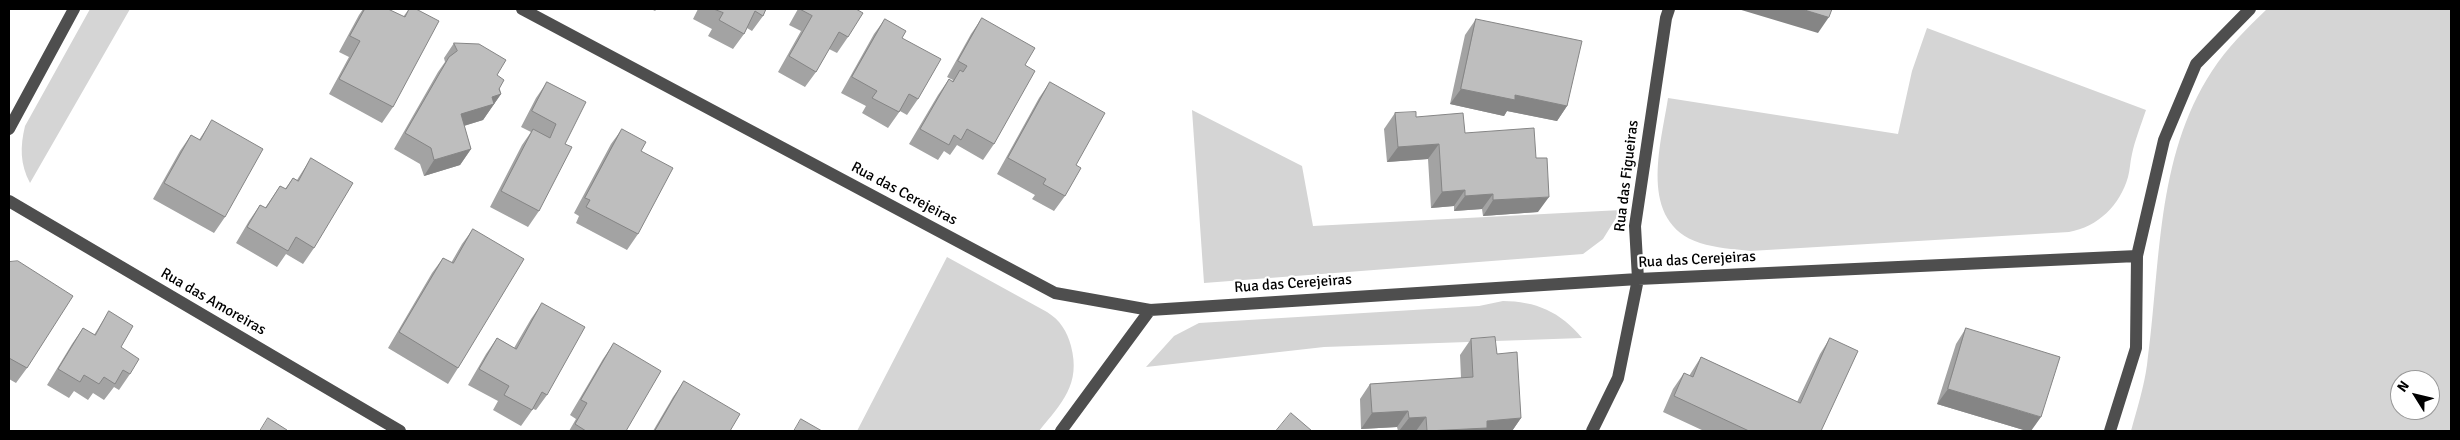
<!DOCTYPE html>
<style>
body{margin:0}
#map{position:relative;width:2460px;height:440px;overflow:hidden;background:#fff;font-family:Signika,sans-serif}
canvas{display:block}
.frame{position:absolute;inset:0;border:10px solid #000;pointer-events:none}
.north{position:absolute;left:2390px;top:370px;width:50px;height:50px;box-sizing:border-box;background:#fff;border:1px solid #999;border-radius:50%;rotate:306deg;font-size:14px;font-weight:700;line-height:20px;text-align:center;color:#000}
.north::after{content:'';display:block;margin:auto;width:18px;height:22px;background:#000;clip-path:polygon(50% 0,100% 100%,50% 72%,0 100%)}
</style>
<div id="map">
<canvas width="2460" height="440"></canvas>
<div class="frame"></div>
<div class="north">N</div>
</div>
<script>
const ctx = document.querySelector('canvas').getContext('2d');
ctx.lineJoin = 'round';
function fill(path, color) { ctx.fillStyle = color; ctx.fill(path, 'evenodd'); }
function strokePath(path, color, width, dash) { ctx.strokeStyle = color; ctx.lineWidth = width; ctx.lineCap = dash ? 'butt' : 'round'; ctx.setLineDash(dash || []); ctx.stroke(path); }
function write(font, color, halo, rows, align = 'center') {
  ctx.font = font + ' Signika,sans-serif'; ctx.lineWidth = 4.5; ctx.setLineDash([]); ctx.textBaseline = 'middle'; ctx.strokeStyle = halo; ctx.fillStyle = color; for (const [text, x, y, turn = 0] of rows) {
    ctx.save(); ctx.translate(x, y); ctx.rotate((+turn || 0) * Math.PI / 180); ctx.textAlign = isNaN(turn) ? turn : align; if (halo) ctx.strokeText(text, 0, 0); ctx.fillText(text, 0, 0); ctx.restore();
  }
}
fill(new Path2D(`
 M90,9H130L30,183C20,164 20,147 25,126Z
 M2267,9H2451V431H2131C2137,409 2144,387 2147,365C2161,266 2155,158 2212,71C2227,48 2247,28 2267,9ZM2400,380H2430V410H2400Z
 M1927,28L2146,110C2141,125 2135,140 2132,154C2130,162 2130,170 2128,177C2120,205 2098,227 2069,232L1750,251C1733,249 1716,248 1700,243C1637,222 1661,145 1668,98L1898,134L1912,71Z
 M1192,110L1302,166L1313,226L1621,210L1603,239L1583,254L1204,283Z
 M947,257L1047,312C1060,320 1067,331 1071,346C1081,384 1062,403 1039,431H857Z
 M1503,301C1535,301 1561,312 1582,338L1324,347L1146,367L1174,336L1199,323L1479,306Z`), '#d5d5d5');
strokePath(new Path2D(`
 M522,9L1055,293L1150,310L1638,279L2137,256
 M9,129L74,9
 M9,201L400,431
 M1061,431L1150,310
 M1592,431L1618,378L1638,279L1635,226L1666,18L1669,9
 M2110,431L2136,348L2137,256L2164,140L2196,64L2250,9`), '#4e4e4e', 12);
fill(new Path2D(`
 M363,9H388L403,17L409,9H416L393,107L382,123L329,94L349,57L339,52L359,15Z
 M651,9H657L655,11Z
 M698,9H766L763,16L752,31L747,28L744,34L733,49L708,36L712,29L693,19Z
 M798,9H856L848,37L837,53L829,49L816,72L805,87L778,72L801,31L789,25Z
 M982,18L1025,65L994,144L983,160L957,145L950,155L944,151L938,160L909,144L938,95L949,79L952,81L953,80L947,77L971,34Z
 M885,19L918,99L907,115L900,111L888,128L862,113L866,106L841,93L874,34Z
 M1476,19L1567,106L1557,121L1507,111L1504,116L1450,104L1465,35Z
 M454,43L497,75L501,94L483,120L464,126L471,149L460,165L424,176L420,164L394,149L438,72L445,62L444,58Z
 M547,82L565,144L539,211L528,227L490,207L522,145L531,132L521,127L536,98Z
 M1050,82L1076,165L1065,196L1054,211L1032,199L1035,195L997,174L1039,98Z
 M1395,113L1416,117L1465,133L1538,212L1483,216L1482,209L1454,211V206L1431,208L1428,159L1387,162L1384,129Z
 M212,120L225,217L214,233L153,199L180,151L191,135L199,140Z
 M622,129L641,151L638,234L627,250L576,223L579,216L574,213L611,144Z
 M311,158L314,248L303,264L286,254L277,267L236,243L249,221L260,205L265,208L280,186L285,189L293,178L297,180Z
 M473,229L458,368L448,384L388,348L432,273L443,258L451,263L462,244Z
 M9,262L27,368L16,383L9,379Z
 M542,303L547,395L536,410L533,409L521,426L493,410L498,401L468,385L486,354L497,338L514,348L531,319Z
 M109,311L130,374L119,390L114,387L104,400L93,393L88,400L74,391L69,398L47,385L72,344L83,328L94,335Z
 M1966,328L2031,431H2027L1937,404L1956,344Z
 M1830,338L1821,431H1704L1663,412L1673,389L1684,373L1689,376L1701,357L1797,402L1820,354Z
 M1471,339L1497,354L1521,418L1512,431H1398L1397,427L1361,429L1360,399L1370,384L1461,378L1460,355Z
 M614,343L626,431H569L576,419L570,415L603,359Z
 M684,381L730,431H653L673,397Z`), '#a3a3a3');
fill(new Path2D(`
 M1738,9H1802L1829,17L1818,33Z
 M1461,89L1515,95L1567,106L1557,121L1507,111L1504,116L1450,104Z
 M501,94L483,120L450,130L461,114L492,97Z
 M1439,144L1428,159L1387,162L1398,147Z
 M471,149L460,165L424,176L434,160Z
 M1465,190L1454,206L1431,208L1442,192Z
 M1493,194L1482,209L1454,211L1465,196Z
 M1549,197L1538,212L1483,216L1493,200Z
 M1948,389L2041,417L2031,431H2027L1937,404Z
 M1408,411L1397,427L1361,429L1372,413Z
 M1426,417L1416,431H1399L1409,418Z
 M1521,418L1512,431H1430L1487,421Z`), '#858585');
const building = new Path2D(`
 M365,9H388L405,17L409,9H416L439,21L393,107L339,79L360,41L350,36Z
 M714,9H766L763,16L755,11L744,34L719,20L723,13Z
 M800,9H856L863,13L848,37L839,32L816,72L789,56L812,16Z
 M1802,9H1832L1829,17Z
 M982,18L1035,48L1025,65L1035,71L994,144L967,129L961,140L954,135L949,145L920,129L949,79L953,82L960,70L963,72L967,66L958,61Z
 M885,19L906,31L902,38L941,59L918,99L909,94L899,112L872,98L877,91L852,77Z
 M1476,19L1582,41L1567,106L1515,95V100L1461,89Z
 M454,43L479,44L506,60L497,75L504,80L499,89L501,94L492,97L494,104L461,114L471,149L434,160L431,148L405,133L449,57L457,51Z
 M547,82L586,102L565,144L572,147L539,211L501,191L533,129L550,138L556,124L532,111Z
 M1050,82L1105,113L1076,165L1081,168L1065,196L1043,184L1046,179L1008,158Z
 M1416,112V117L1463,113L1465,133L1534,128L1536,158H1547L1549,197L1493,200V194L1465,196V190L1442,192L1439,144L1398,147L1395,113Z
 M212,120L263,149L225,217L164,183L191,135L200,140Z
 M622,129L646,142L641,151L673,168L638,234L586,207L590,200L585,198Z
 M311,158L353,183L314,248L296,237L288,251L247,227L260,205L266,208L280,186L286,189L293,178L298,181Z
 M473,229L524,259L458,368L399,332L443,258L453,263Z
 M18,261L73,296L27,368L9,358V359V262Z
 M542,303L585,327L547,395L542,392L532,410L504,395L509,386L479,369L497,338L516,349Z
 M109,311L133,326L121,347L139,359L130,374L123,370L115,384L104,377L99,384L84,375L80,382L58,369L83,328L95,335Z
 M1966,328L2060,357L2041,417L1948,389Z
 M1495,337L1497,354L1517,352L1521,418L1487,421V428L1427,431L1426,417L1409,418L1408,411L1372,413L1370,384L1473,377L1471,339Z
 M1830,338L1858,351L1821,431H1749L1674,396L1684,373L1693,377L1701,357L1800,403Z
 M614,343L661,371L626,431H586L575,424L587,403L581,400Z
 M684,381L740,414L730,431H655Z
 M1291,413L1312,431H1276Z
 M268,418L287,430L286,431H260Z
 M801,419L822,431H794Z`);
fill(building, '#bebebe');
strokePath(building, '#858585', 1);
write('15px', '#000', '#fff', [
 ["Rua das Figueiras",1627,176,-83],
 ["Rua das Cerejeiras",904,194,28],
 ["Rua das Cerejeiras",1697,260,-3],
 ["Rua das Cerejeiras",1293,284,-4],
 ["Rua das Amoreiras",213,302,30]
]);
</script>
